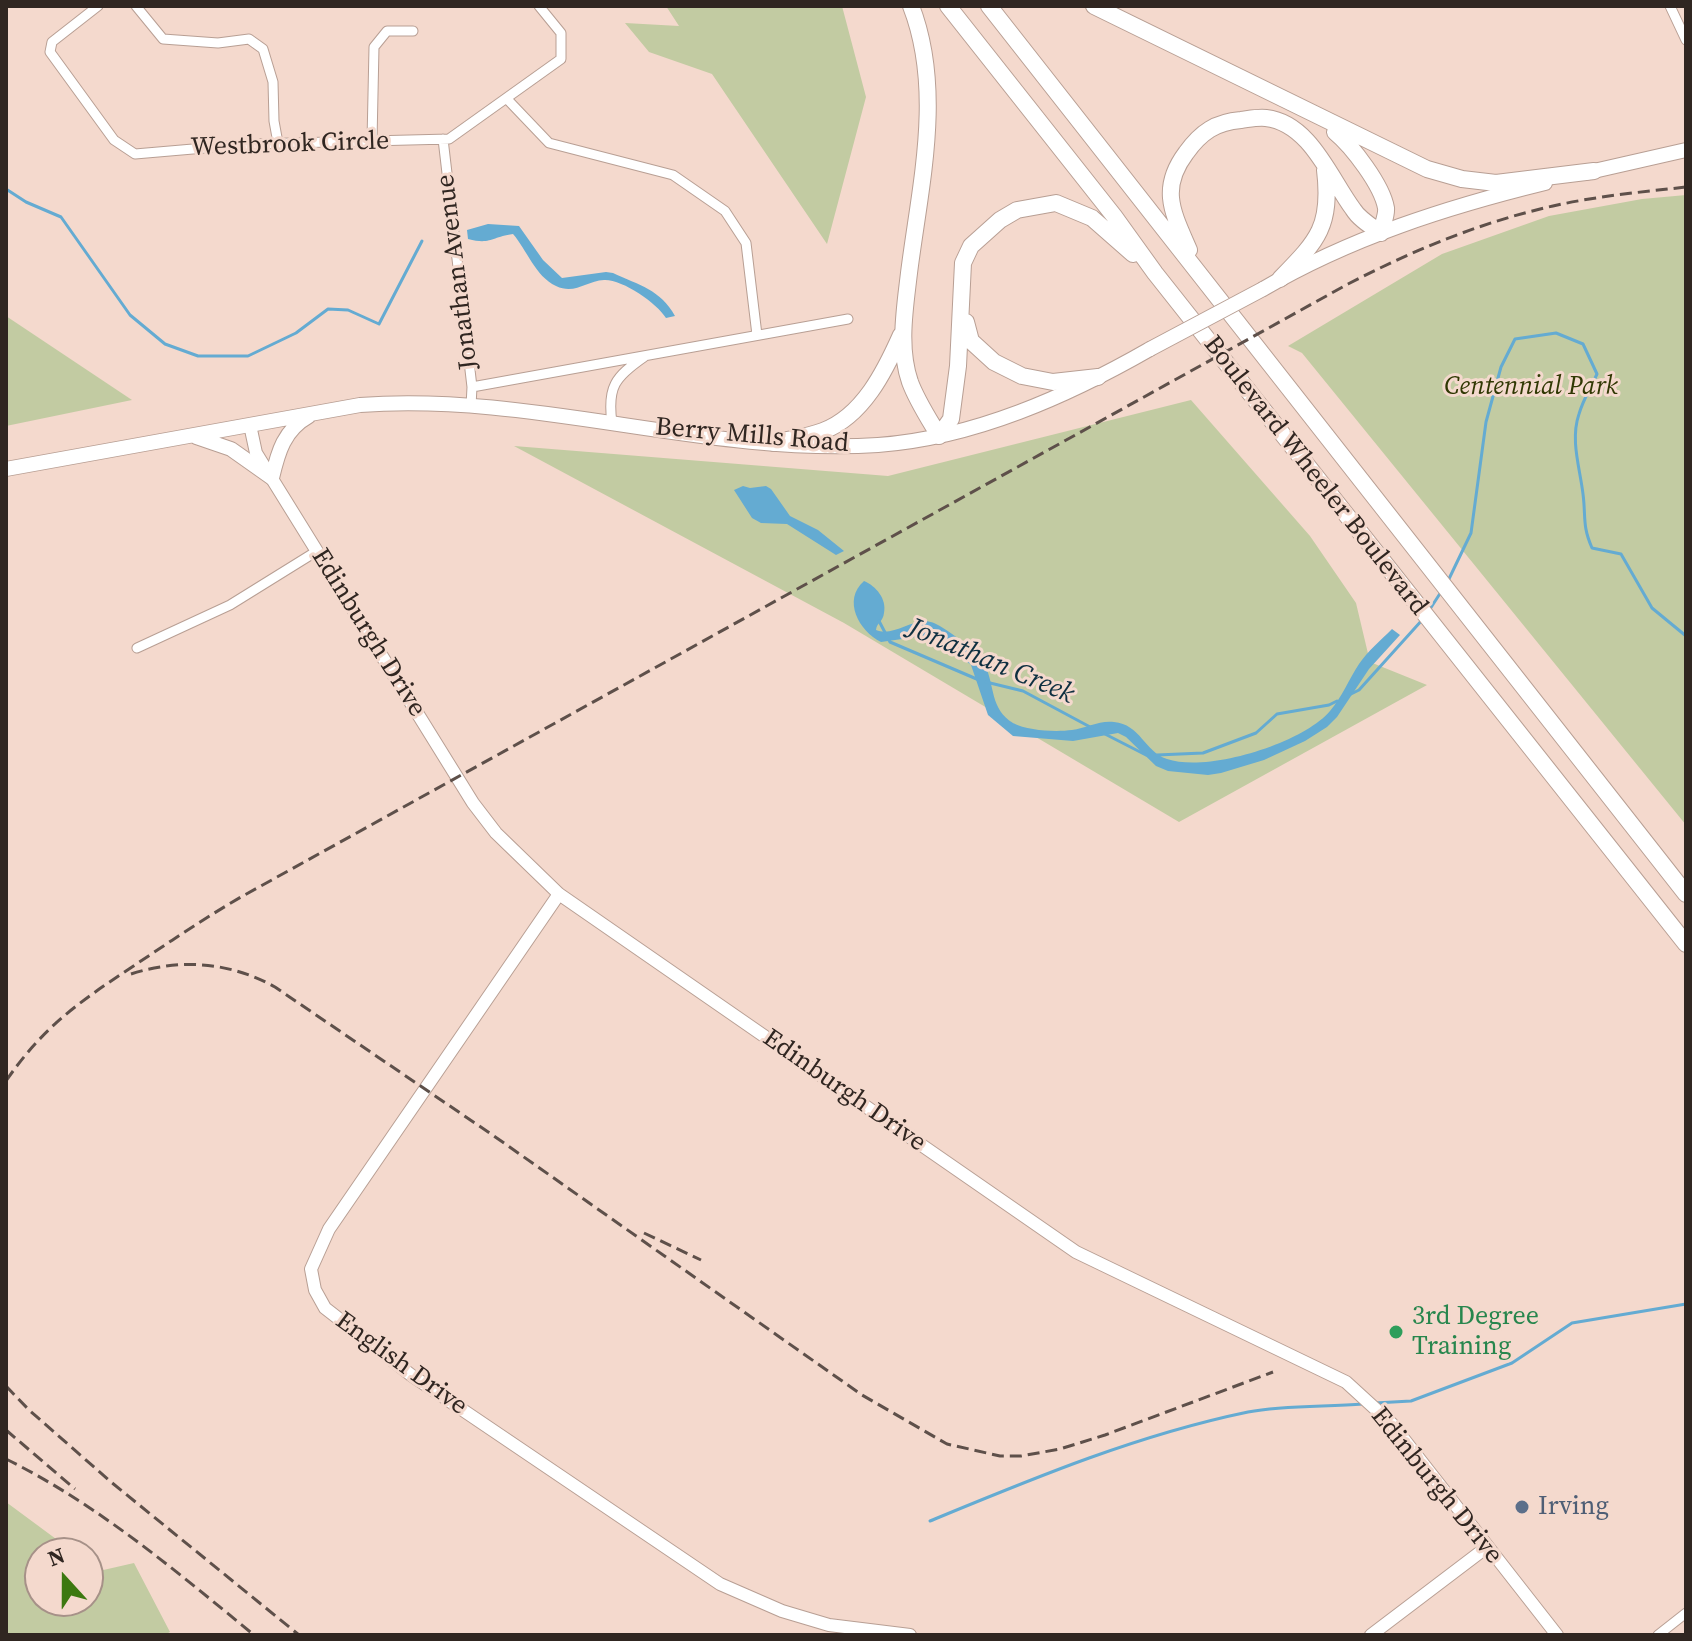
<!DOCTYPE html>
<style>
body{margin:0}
#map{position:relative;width:1692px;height:1641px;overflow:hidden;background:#f4d9cd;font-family:"Source Serif 4",serif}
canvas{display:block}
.frame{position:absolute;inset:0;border:8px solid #302621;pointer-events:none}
.north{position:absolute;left:24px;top:1537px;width:80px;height:80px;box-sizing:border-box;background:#f4d9cd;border:2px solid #a69188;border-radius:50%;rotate:339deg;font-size:22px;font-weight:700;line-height:32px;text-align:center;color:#302621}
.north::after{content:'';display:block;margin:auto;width:28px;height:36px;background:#3c7810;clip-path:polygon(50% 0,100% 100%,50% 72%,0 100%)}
</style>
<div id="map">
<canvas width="1692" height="1641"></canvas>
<div class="frame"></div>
<div class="north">N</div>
</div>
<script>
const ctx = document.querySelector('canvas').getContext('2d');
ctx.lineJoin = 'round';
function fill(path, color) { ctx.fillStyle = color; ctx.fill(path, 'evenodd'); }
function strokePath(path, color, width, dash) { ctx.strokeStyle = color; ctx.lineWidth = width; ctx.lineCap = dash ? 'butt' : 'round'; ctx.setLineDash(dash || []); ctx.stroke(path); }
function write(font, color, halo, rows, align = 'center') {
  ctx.font = font + ' "Source Serif 4",serif'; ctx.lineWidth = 6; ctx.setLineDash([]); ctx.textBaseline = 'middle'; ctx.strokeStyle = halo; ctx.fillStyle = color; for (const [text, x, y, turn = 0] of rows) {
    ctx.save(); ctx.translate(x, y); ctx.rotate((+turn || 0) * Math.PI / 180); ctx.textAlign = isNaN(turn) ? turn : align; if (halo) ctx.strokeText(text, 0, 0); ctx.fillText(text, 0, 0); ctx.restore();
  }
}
fill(new Path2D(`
 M666,6H842L866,97L827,244L712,74L649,52L625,23L679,26Z
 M1686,195V825L1302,353L1288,346L1442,254L1549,216L1642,199Z
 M6,316L132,400L6,426Z
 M1191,400L1310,536L1356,603L1370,662L1427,685L1179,822L844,623L514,446L888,476Z
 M6,1502L75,1553H40V1601H88V1563L99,1571L134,1563L170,1632L164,1635H6Z`), '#c2cba2');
fill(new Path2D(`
 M488,224L519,226L543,260L562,278L606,272L613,273C639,285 661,290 675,316L666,318C657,303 622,279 604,280C586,281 575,295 556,286C535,276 527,250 513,234C491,237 491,245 468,239L467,230Z
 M743,486L750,488L766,486L771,489L790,516L818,530L844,551L836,555L787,524L761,523L752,518L734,490Z
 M864,581C876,586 887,599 884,613C883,622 877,622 876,630C894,638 915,615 934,623C946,628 979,653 985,665C995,686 990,709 1013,723C1028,731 1056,732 1072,730C1086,728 1100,720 1114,722C1140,724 1145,752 1167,759C1208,773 1303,743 1330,711C1342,697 1349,679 1359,664C1368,651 1381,640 1392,629L1400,635L1369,669L1337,717L1327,727L1305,741L1264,760L1221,773L1208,775L1168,771L1156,766L1126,737L1118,733L1073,741L1013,736L988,715L971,665L939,640L931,636H923L881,642C859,631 842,600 864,581Z`), '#64abd2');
strokePath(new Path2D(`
 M6,189L26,202L61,217L130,315L165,344L198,356H248L296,333L328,309L348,310L379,324L422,241
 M1447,583L1471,533L1486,422L1501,367L1515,339L1556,333L1583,344L1597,374C1591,387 1583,400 1579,414C1570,440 1580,468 1583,494C1586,517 1582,525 1592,548L1621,554L1652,608L1686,636
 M1430,609L1441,592
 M879,621L890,642L979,680
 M986,682L1023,691L1092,728
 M1351,694L1359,690L1423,619
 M1103,733L1146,755
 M1157,755L1203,753L1256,733L1277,714L1329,705L1337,701
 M1375,1403L1411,1401L1512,1363L1572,1323L1686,1304
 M930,1521C1034,1478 1137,1435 1248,1412C1285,1405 1326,1407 1363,1404`), '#64abd2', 3);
const street = new Path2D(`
 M98,6L52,42L50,52L114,140L135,154L251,144L449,139L561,59V33L539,6
 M136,6L163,39L218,43L249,39L263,49L273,82L274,121L278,143
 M1670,6L1686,40
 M507,99L549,143L673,175L725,211L746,243L757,335
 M443,139L472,387L471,406
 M372,141L374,47L387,31H413
 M472,387L848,319
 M612,423C607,387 615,377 644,357
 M137,648L230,605L317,551
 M1658,1635L1686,1613`);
const secondary = new Path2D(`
 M250,425L256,453L473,803L496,833L559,894L1076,1252L1346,1382L1392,1424L1557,1635
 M559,894L329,1229L311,1269L315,1290L325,1308L411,1375L720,1584L782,1611L829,1625L910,1635
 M1371,1635L1487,1547`);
const primary = new Path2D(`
 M1585,173L1686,150
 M1263,289C1350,238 1447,207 1545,183
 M196,437L231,449L272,478C278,452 284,430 309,416
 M6,469L360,405C534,392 705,456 878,445C974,438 1068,396 1150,349`);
const highway = new Path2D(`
 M911,6C944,91 920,185 909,273C905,308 898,347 910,382C917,401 929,419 939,436L951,419L958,366L963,263L971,246L1000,220L1017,210L1056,203L1092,218L1133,254
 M948,6L1114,216L1155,273L1686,944
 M989,6L1686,894
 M1094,6L1427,169L1462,179L1496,183L1594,171
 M1189,250C1173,213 1159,189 1186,153C1201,132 1216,122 1241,120C1249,119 1258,117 1266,118C1310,123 1330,178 1353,209C1359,219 1371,226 1381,233C1382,226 1387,215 1386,208C1382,185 1352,146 1335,132
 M1280,279C1317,241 1332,227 1325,170
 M966,322L971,341L994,362L1022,376L1053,382L1098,377
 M774,443C790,439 808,437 823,431C863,416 885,371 901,335`);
strokePath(street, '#b89f94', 11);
strokePath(secondary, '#b89f94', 14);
strokePath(primary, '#b89f94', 16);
strokePath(highway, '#b89f94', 18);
strokePath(street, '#fff', 9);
strokePath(secondary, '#fff', 12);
strokePath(primary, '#fff', 14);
strokePath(highway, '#fff', 16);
strokePath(new Path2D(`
 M131,974C181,958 230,962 275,987L494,1136L862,1395L947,1444L1000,1456H1021L1060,1449L1105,1435L1273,1372
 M6,1081C43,1027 79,1002 132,967C168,943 203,919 241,897L1348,284C1414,250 1481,222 1553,206C1597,196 1642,192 1686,187
 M644,1233L701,1260
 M6,1386L29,1410L111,1482L299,1635
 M6,1430L75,1489
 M6,1459C97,1504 176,1571 254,1635`), '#5e504a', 3, [12, 6]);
const primaryBridge = new Path2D(`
 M1150,349L1263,289`);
strokePath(primaryBridge, '#b89f94', 16, []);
strokePath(primaryBridge, '#fff', 14);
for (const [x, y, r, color] of [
 [1396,1332,8,"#2e9e5b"],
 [1522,1507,8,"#5c6f8a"]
]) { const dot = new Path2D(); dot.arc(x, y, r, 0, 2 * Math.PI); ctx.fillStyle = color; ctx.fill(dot); strokePath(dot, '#f4d9cd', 3); }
write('26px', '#302621', '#f4d9cd', [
 ["Westbrook Circle",290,145,-2],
 ["Jonathan Avenue",458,272,-97],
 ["Berry Mills Road",752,436,5],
 ["Boulevard Wheeler Boulevard",1315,476,52],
 ["Edinburgh Drive",368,633,58],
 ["Edinburgh Drive",844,1091,35],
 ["English Drive",401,1364,36],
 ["Edinburgh Drive",1436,1486,51]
]);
write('italic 26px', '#303803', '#f4d9cd', [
 ["Centennial Park",1531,387]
]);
write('26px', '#27864d', '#f4d9cd', [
 ["3rd Degree",1412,1317],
 ["Training",1412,1347]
], 'left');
write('26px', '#4e5e75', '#f4d9cd', [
 ["Irving",1538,1507]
], 'left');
write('italic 28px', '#0e2f40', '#f4d9cd', [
 ["Jonathan Creek",991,662,23]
]);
</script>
